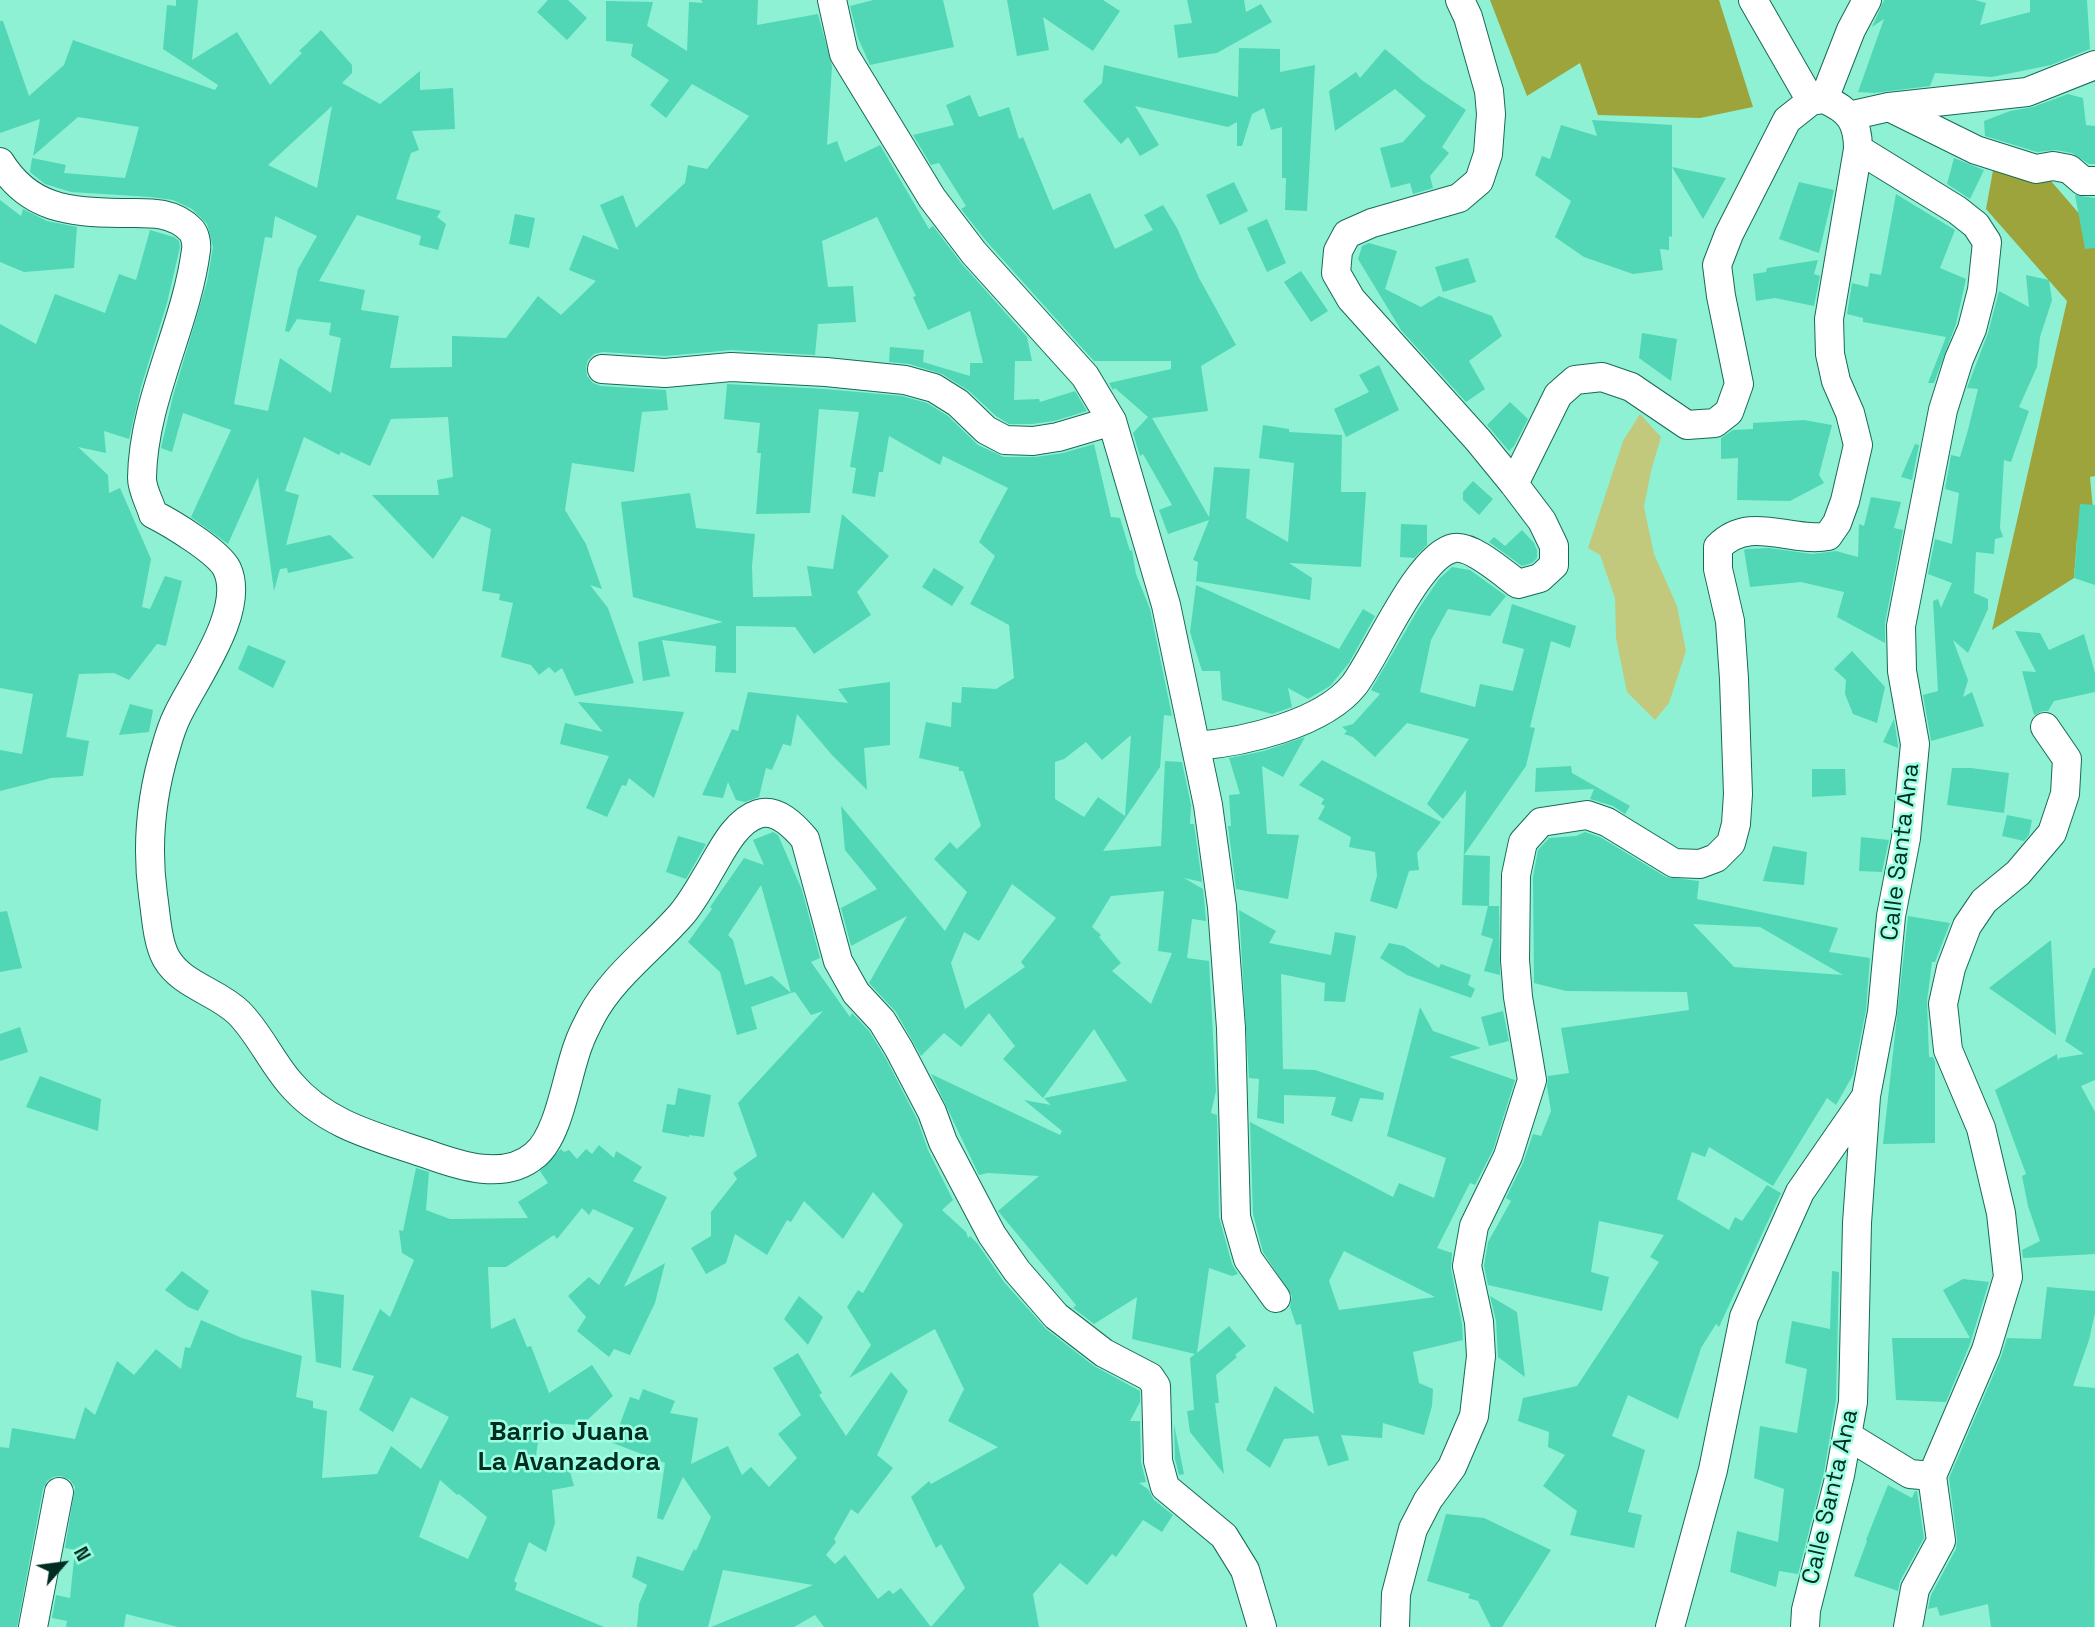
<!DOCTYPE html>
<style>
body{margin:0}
#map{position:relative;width:2095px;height:1627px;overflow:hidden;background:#8ef1d4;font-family:"Space Grotesk",sans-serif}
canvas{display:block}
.north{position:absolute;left:28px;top:1529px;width:70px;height:70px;-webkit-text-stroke:5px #9cffe1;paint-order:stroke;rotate:62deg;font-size:19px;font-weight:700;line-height:28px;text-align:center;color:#002d22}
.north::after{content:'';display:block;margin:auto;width:24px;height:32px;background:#002d22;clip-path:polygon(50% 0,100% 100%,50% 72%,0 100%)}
</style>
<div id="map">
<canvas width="2095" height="1627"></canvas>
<div class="north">N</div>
</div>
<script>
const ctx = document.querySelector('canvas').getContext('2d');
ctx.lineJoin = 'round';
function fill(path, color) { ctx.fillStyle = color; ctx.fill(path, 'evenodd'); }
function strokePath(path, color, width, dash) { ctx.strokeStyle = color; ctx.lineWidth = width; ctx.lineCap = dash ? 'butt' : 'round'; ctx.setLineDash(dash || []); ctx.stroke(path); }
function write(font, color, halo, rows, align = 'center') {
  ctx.font = font + ' "Space Grotesk",sans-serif'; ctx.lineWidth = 5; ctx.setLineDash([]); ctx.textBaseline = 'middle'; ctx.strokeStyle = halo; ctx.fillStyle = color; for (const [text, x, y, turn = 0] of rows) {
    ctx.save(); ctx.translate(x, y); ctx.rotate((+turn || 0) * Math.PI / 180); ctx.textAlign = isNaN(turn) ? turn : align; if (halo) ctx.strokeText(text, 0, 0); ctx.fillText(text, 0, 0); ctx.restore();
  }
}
fill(new Path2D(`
 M1640,414L1661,437L1651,471L1644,507L1654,554L1677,606L1686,651L1669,703L1655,720L1627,692L1616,638L1615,598L1600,555L1588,548L1623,441Z`), '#c2c97d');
fill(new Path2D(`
 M1490,0H1719L1753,107L1700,118L1598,115L1580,63L1527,96Z
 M1994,165L2044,173L2095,232V476L2090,477L2095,531L2077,538L2074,578L1992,630L2067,301L1986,209Z`), '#9da43c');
fill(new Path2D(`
 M176,0H198L192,60L237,32L270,85L302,53L299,51L321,30L352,65V73L342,83L380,104L420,71V90L453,88L455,129L412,131L419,150L411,153L396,199L441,211L437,217L446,224L438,250L419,245L421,236L357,215L319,281L365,290L361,310L399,316L390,368L452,367V336L506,338L538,296L561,315L596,281L569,270L583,235L619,250L600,205L623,195L636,228L685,183L688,165L707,169L749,116L692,84L666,118L650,105L669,80L631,56L633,44L606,41V1L653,2L647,26L687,51L689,2L703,3L701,0H758L757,25L818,14L832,66L827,145L837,141L845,162L880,145L929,229L933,226L962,264L1027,337L1032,361H1015L1014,400L1039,399L1040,402L1075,391L1087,411L1054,421L1032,424H1009L996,416L969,391L942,374L909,364L889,362L890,347L924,350L923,362L970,376V363H983L970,311L928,330L913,297L916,296L877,217L822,241L828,287L853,286L856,322L818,324L815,355L732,350L665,356L603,352L594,354L588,360L586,367L587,376L593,383L601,386L666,390L668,410L642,412L634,472L572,463L565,510L586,544L602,589L590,585L608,608L634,683L575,696L562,668L555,673L549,667L539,675L531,665L501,657L513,603L499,600L500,594L482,591L491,529L462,516L433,559L372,495H439L437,480L453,477L448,417L391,419L370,466L341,452L339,455L304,437L285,491L299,495L286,545L330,535L354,558L288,573L287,568L280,569L274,591L258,477L228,544L191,517L231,430L183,413L172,452L161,448L173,396L207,282L213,247L207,224L192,209L173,200L151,197L71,192L45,184L30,172L32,158L66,165L64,173L125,178L139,127L78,117L33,156L40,119L0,133V21H3L29,96L64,65L73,40L215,90L218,85L163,49L167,5L176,6ZM332,106L317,188L268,165ZM275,216L317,236L298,269L285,331L289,332L297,319L331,323L329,335L341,338L331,393L280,358L268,411L234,404L265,237L272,238Z
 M548,0H568L587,18L567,40L537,12Z
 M873,0H943L954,47L870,65L858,38L850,6Z
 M1007,0H1103L1120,11L1093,51L1043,17L1049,50L1017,56Z
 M1187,0H1244L1246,12L1261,4L1272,22L1217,53L1178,58L1174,25L1192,23Z
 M1884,0H1975L1986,3L1980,25L2030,12V0H2087L2090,49L2051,65L1992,77L1935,73L1930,86L1874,93L1858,92L1884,19L1872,27Z
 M1239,48L1280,49V72L1315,65L1307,211L1285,210L1286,178H1282V127L1271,130L1264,108L1252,114L1242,146H1237V122L1228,127L1135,106L1159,145L1140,156L1128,137L1121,144L1083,101L1102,83L1104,65L1238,97Z
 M1385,49L1423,81L1466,110L1442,147L1449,153L1430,176L1433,188L1413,194L1410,183L1391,188L1380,148L1403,142L1426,116L1395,89L1335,131L1329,91L1356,72L1360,78Z
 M2068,94L2083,98L2086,125L2095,126V164H2089L2072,153L2056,150L2037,152L1985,136L1984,121L2010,111L2033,107Z
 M970,95L979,117L1009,107L1019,139L1023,137L1053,210L1090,193L1115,249L1153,230L1144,215L1163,205L1177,228L1199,278L1236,345L1201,366L1208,411L1152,418L1209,517L1214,467L1250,469L1246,518L1288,542L1294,463L1259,458L1263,425L1289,429V432L1342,435L1341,492H1366L1361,567L1289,563L1312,578L1310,600L1196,581L1198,562L1193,560L1209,520L1168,534L1159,510L1172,505L1143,454L1140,456L1133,433L1148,417L1115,388L1113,390L1109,383L1171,369V361H1094L987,242L961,209L966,206L939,163L931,165L913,135L954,125L946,105Z
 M1592,120L1672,125V167L1726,178L1703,219L1672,167V237L1669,236V250L1660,249L1663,270L1633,274L1584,257L1555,237L1571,201L1535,175L1542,156L1550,159L1561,125L1597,136Z
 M1954,158L1984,170L1970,199L1947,184Z
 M1234,182L1248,211L1220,225L1206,195Z
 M1799,182L1834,190L1819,253L1779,239Z
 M1896,194L1955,230L1940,268L1966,279L1956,324L1934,383H1928L1946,337L1863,322V318L1847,314L1852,283L1868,287L1870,273L1881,275Z
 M2075,195L2095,198V248L2085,249Z
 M0,200L21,216L23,209L47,221L77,227L74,268L24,272L0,262Z
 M515,214L535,218L529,248L509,244Z
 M1267,219L1286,263L1267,272L1247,228Z
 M150,230L174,237L179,241L180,247L167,303L141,387L129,439L104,431L106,453L78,447L108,475L109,493L120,488L151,559L142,607L150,609L165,576L182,581L166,646L157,644L129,680L114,673L79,674L66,737L89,741L83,776L51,778L0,791V750L22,754L33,694L0,688V324L36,344L55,294L105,313L119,274L136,280Z
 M1369,243L1397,251L1385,289L1421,307L1439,296L1492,316L1502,336L1469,361L1485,389L1466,402L1401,330L1358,259L1362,246Z
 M1468,258L1476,282L1443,292L1435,267Z
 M1818,260L1814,274L1820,276L1814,306L1775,298L1756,301L1753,274L1766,272L1767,268Z
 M1301,271L1328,311L1311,322L1284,282Z
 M2026,275L2049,280L2052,300L2040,337L2037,367L2019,407L2029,411L2011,462L2004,460L2000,528L2003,537L1995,539L1994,554L1976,552L1974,593L1988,599V609L1968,653L1953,640L1968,680L1963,697L1972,692L1984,726L1931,741L1923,695L1938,691L1933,601L1938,599L1941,608L1952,583L1928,574L1935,539L1952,544L1959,493L1945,489L1951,455L1960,457L1968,430L1978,389L1967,388L1988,333L1999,291L2029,307Z
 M1642,333L1677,339L1671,381L1639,358Z
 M1379,365L1399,410L1346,437L1334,409L1369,392L1359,375Z
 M727,384L825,389L902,396L927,403L948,416L978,445L1004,457H1036L1063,453L1094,444L1111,517L1120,518L1130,551L1132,550L1136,574L1150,609L1172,716L1164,715L1160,767L1103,851L1161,846L1165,761L1182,762L1191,805L1190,824H1194L1202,882L1184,878L1203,889L1205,909L1206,921L1192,919L1187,958L1209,961L1216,1091L1211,1113L1217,1115L1219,1217L1232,1264L1238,1274L1232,1276L1209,1268L1197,1353L1229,1326L1246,1346L1235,1355L1237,1357L1216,1375L1219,1403H1215L1224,1474L1190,1432L1187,1411L1194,1410L1190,1358L1195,1354L1132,1339L1137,1297L1094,1324L1073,1308L1076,1305L998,1211L1039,1176L988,1173L979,1175L931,1074L1060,1135L1062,1131L1024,1100L1051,1105L1044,1098L1127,1081L1094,1029L1043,1098L1003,1059L1015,1046L989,1013L961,1047L944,1033L921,1056L896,1012L869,983L907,916L851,946L841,908L877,889L845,850L841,806L945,931L967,892L934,859L950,842L957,849L981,826L963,771H959V767L919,758L926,722L951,727L952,702L961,703L962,687L996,689L1014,678L1009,625L970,604L995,556L979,542L1008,488L943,456L940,465L889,436L883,472H879L875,497L852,493L856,468L850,467L859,412L819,409L810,513L756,514L761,453H757L760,423L724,419ZM1131,735L1125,816L1098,797L1084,817L1055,799V762L1064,759L1086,742L1102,760ZM1012,884L1056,918L1021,962L1025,967L965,1009L951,963L964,932L979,941ZM1164,891L1158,951L1172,953L1151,1004L1112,971L1121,963L1099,937L1101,935L1092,927L1111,896Z
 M1510,402L1528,419L1514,446L1509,451L1487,425Z
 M1804,420L1832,425L1819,475L1824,483L1790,501L1737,500L1738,458L1721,459V438L1733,430L1753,429V423Z
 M1915,444L1919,445L1912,480L1901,477Z
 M1473,481L1493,499L1479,515L1463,500V492Z
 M690,493L696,528L755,534L752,566L753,597L812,596L807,566L833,569L842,514L889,556L857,592L871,615L814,654L795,627L736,626V673L715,672L716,646L662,640L670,676L643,681L638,642L723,622L633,597L621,502Z
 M1871,497L1901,502L1894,528L1903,530L1885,623V643L1837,617L1844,592L1801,582L1750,587L1744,550L1747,549L1769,548L1812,554L1836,551L1858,557L1859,524L1864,526Z
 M2080,504L2095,505V585L2074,578Z
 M1401,524L1427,525V545L1414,558L1400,557Z
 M1522,530L1534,543L1537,550V558L1532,563L1522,566L1489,542L1494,537L1505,546Z
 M1452,567L1470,570L1506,596L1490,616L1448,609L1431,640L1420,692L1475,707L1480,684L1513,691L1524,649L1502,643L1512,604L1576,626L1570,648L1551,641L1530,727L1535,728L1526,766L1464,855L1490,856L1489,906H1499L1500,975L1484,971L1493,939L1481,935L1488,906L1462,905L1466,790L1443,819L1427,804L1469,739L1407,723L1375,757L1353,737L1344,734L1347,731L1342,727L1353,724L1380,694L1371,690L1419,608L1439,579Z
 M934,568L964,587L952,606L922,587Z
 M1196,585L1339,649L1363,609L1375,616L1349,663L1330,686L1308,699L1288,688L1292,707L1272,714L1222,700L1220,671H1202L1190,632Z
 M2015,631L2040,633L2049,650L2084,634L2095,673V692L2054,701L2048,711H2043L2034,715L2022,671L2036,672Z
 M248,645L286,661L273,688L238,669Z
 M1852,651L1885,687L1877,723L1853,714L1845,694L1846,680L1834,669Z
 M890,682V745L864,748L867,790L832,755L797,714L791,746L783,744L772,770L766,768L759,797L745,802L736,800L728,782L723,798L702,795L732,729L738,731L748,692L848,703L838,689Z
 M578,702L684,712L654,798L629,778L626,786L622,785L607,817L586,808L609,756L560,744L565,723L603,732Z
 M130,704L153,710L149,732L119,735Z
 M1894,719L1898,745V748L1883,742Z
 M1305,737L1283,777L1262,766L1267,834L1299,835L1288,899L1236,889L1228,826H1231L1229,795L1240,794L1229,758L1264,751Z
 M1322,760L1441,822L1417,853L1419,870L1409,871L1397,909L1370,901L1377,876L1375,852L1349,847L1351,837L1318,819L1325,806L1321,804L1324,799L1299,785Z
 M1571,766L1572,773L1630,806L1625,814L1613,806L1590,799L1594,789L1535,792L1536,768Z
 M1952,768H1971L2009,773L2004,813L1947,805Z
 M1812,769H1845L1846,795L1812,797Z
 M2007,815L2032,820L2029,835L2024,841L2002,836Z
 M773,832L778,835L802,890L820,958L811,962L850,1017L852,1013L869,1031L885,1057L917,1119L928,1150L953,1200L942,1210L966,1232L968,1238L970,1236L977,1243L1004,1282L1046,1329L1094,1366L1140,1391V1402L1130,1421H1140L1141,1462L1146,1482L1139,1483L1148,1489L1154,1500L1173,1515L1162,1532L1143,1520L1116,1557L1112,1554L1087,1585L1060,1563L1033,1594L1039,1627H931L965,1588L941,1544L936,1548L911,1497L929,1481L931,1484L998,1447L948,1421L964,1389L935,1329L849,1378L871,1345L847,1307L858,1290L863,1293L903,1225L873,1192L843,1239L804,1201L791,1222L787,1220L767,1255L735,1234L726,1263L706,1274L691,1248L711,1236V1212L737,1179L733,1173L757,1156L738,1103L823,1011L811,1015L795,992L791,993L761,885L728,935L733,940L745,985L772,976L791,993L751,1007L757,1029L737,1035L720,972L688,942L712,909L710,907L744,858L764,865L753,840Z
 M1585,832L1600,837L1666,877L1699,881L1697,899L1838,928L1829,952L1870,958L1866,1010L1853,1075L1836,1105L1827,1098L1773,1186L1709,1147L1705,1157L1692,1152L1677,1199L1729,1230L1735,1217L1742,1221L1767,1185L1781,1193L1719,1327L1716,1324L1701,1348L1678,1419L1628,1395L1612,1436L1645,1450L1628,1512L1642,1515L1634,1548L1570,1535L1577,1511L1543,1486L1565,1455L1548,1447L1549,1432L1518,1421L1523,1398L1577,1386L1659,1262L1650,1257L1664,1235L1599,1221L1591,1272L1609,1277L1602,1311L1488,1285L1484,1266L1488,1242L1511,1201L1506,1198L1523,1163L1533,1134L1541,1136L1551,1111L1547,1087L1548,1076L1569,1073L1561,1028L1689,1010L1687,992L1566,991L1534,983L1533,877L1538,850L1549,838L1576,836ZM1693,924L1760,927L1843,975L1734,967Z
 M678,836L706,844L686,879L666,872Z
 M1861,837L1889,840L1882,872L1859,871Z
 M1773,846L1807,852L1804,885L1763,881Z
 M1239,910L1276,931L1269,943L1331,955L1335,932L1356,936L1345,1002L1324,1001L1325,983L1281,974L1283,1069L1315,1070L1384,1093L1383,1100L1360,1098L1352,1122L1331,1115L1336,1097L1284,1095V1124L1257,1118L1259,1079L1249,1078Z
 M7,911L22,968L0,972V912Z
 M1908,916L1950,923L1935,962H1932L1927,1001L1929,1057H1933L1935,1062V1143L1883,1144Z
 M2051,940L2056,1035L1989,988Z
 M1389,943L1404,946L1439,968L1441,964L1471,975L1468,985L1475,989L1471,998L1407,975L1380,958Z
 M2093,968H2095V1080L2081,1086L2095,1112V1254L2023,1258L2022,1250L2040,1241L2028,1206L2022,1176L2026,1174L1995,1090L2057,1054L2058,1061L2059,1058L2084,1054L2065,1041Z
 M1420,1007L1433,1031L1481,1048L1449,1057L1515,1080L1493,1150L1475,1185L1470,1183L1437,1248L1452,1253L1451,1269L1462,1324L1463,1340L1413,1352L1419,1383L1433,1389L1432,1406L1424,1435L1383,1423L1382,1438L1341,1435L1349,1460L1328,1466L1318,1436L1284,1439L1270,1468L1246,1450L1275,1386L1314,1414L1301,1324L1296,1325L1290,1307L1292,1296L1263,1252L1253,1214L1250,1122L1393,1197L1399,1183L1434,1198L1446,1158L1387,1136ZM1344,1251L1435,1297L1339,1310L1329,1281Z
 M1503,1011L1509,1041L1489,1046L1481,1017Z
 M20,1027L28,1052L0,1061V1034Z
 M40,1076L101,1099L98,1131L26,1107Z
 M678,1088L711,1095L704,1137L689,1135V1137L662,1132L667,1104L675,1105Z
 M599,1145L614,1158L616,1151L642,1167L633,1181L667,1197L624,1287L665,1263L655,1303L630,1355L614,1349L609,1357L577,1331L586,1317L568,1296L589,1277L599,1285L634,1228L593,1209L589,1215L582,1208L557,1239L554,1235L506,1267H488L491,1329L515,1318L527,1347L531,1346L549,1393L592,1365L613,1396L582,1425L541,1423L534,1468H569L574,1486L552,1490L555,1523L546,1552L529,1542L514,1581L517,1583L515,1590L604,1627H178L126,1614L124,1627H66L67,1621L52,1618L56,1595L70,1598L75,1550L65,1548L75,1487L70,1480L61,1476L53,1477L47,1481L43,1489L17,1627H0V1447L9,1448L12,1428L75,1439L85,1407L95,1415L117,1361L134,1375L156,1349L181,1369L185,1347L190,1348L201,1320L242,1338L302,1356L296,1397L313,1401V1408L327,1411L322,1478L377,1474L391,1446L421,1469L449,1417L411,1397L393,1432L359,1410L374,1376L352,1370L380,1309L390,1317L414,1260L402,1253L399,1230L403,1231L416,1168L429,1172L426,1210L450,1219L528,1218L518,1202L548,1183L540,1171L561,1149L564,1152L569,1150L577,1159L586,1149L592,1154ZM440,1480L457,1495L459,1494L487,1517L468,1559L419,1537Z
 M182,1271L209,1291L198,1311L188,1307L165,1290Z
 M1832,1271L1839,1272L1836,1400L1824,1472L1798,1574L1779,1571L1776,1587L1730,1572L1737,1531L1778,1542L1784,1489L1754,1478L1760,1426L1797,1433L1807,1369L1785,1363L1792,1321L1830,1329Z
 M1963,1279L1989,1282L1970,1344L1946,1402L1896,1400L1892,1338H1970L1943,1290Z
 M2047,1287L2095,1291V1313L2089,1340L2073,1386L2095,1388L2094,1627H1991L1988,1604L1940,1616L1937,1607L1928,1609L1931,1595L1956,1549L1957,1540L1949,1478L2001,1357L2007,1338L2041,1339Z
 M311,1290L344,1295L341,1368L316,1362Z
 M799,1296L823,1317L808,1345L784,1319Z
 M1490,1296L1517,1312L1525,1377L1498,1357L1496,1321Z
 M798,1353L822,1393L819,1395L846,1436L891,1372L908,1391L877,1455L893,1468L858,1514L851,1509L834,1539L836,1542L826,1555L835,1564L845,1555L878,1599L889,1590L893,1594L901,1588L931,1627H824L815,1615L794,1627H711L813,1585L723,1570L708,1627H637L639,1604L647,1585L632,1577L637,1556L683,1571L694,1549L696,1551L711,1517L683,1477L663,1520L657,1518L665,1463L613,1443L630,1397L639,1400L643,1389L675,1401L670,1413L698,1418L691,1464L728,1446L742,1475L751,1467L769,1487L797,1458L778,1434L801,1415L773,1368Z
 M1174,1424L1184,1474L1179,1475L1175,1459Z
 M1888,1485L1912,1498L1915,1491H1917L1924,1538L1900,1581L1898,1591L1854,1576L1867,1541L1866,1540Z
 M1446,1514L1484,1518L1551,1550L1502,1627H1491L1478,1601L1468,1598L1470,1594L1427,1581Z`), '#51d7b5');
const street = new Path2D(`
 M832,0L844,54L932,198L974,253L1085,376L1112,421L1166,605L1208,805L1222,907L1231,1028L1236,1217L1248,1259L1276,1298
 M1753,0L1811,101
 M1889,107L1976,150L2036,169L2053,166L2069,169L2083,181H2095
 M1849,116L1889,107L2027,92L2095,65
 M0,162C29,209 69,212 121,213C146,213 172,210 191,230C195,234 197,244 196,250C186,327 143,400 142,478C142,490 150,503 153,514C171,523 219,552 227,569C246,610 196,677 178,714C173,724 169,736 166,747C151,796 146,844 153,895C156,915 157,941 166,958C182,986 217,991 239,1013C259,1033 271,1061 290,1083C325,1125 377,1137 427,1154C460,1166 505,1181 535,1155C560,1135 567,1072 579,1043C582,1034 587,1025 591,1017C612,977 651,949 681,915C693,901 702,884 712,867C722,850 736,821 758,814C777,808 794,826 805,839L838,961L856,993L882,1021L899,1049L932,1112L943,1142L992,1235L1017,1271L1056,1316L1104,1353L1150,1377L1156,1386L1158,1461L1165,1487L1224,1536L1245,1570L1262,1627
 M602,369L665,373L731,367L826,372L905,380L934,388L958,403L986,430L1005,440L1033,441L1058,437L1112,421
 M1514,484L1558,395L1575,380L1602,377L1631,387L1687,425L1715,423L1729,412L1739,384L1721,296L1717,265L1729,234L1787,120L1811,101L1824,99L1851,30L1867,0
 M1196,746C1244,742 1323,724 1354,685C1376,657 1418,555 1454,548C1472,545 1503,573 1518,584L1540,578L1554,565V546L1542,521L1514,484L1478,440L1351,299L1336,273L1338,251L1347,234L1372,223L1459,198L1479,181L1488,154L1491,114L1489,91L1468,17L1460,0
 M1848,1436L1910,1474L1932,1476
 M33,1627L59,1492
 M1395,1627L1396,1594L1413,1529L1428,1500L1452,1467L1474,1416L1481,1356L1479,1322L1467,1266L1474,1226L1508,1156L1532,1080L1518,997L1515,960L1516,875L1523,842L1541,822L1587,815L1607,822L1674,863L1700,864L1716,858L1731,843L1736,824L1738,794L1734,679L1730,621L1718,569V547C1750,514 1789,543 1828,536L1837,523L1845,501L1858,445L1850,413L1836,381L1830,354L1829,319L1858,149C1858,121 1849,110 1824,99
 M1670,1627L1713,1470L1744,1317L1800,1192L1865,1098
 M1805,1627L1806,1610L1840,1475L1853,1402L1857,1223L1866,1096L1882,1012L1891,916L1906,838L1915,744L1902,671L1901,626L1943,410L1959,359L1972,329L1982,290L1987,242L1976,225L1957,210L1858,149
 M1908,1627L1915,1589L1941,1541L1932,1476L1986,1350L2008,1277L2001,1213L1981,1128L1948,1050L1943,1004L1951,968L1967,926L1984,901L2018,873L2052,833L2065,794L2067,759L2045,727`);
strokePath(street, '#186a56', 30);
strokePath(street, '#fff', 28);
write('24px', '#002d22', '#9cffe1', [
 ["Calle Santa Ana",1901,852,-83],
 ["Calle Santa Ana",1831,1497,-77]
]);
write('bold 26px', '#002d22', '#9cffe1', [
 ["Barrio Juana",569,1433],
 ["La Avanzadora",569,1463]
]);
</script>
